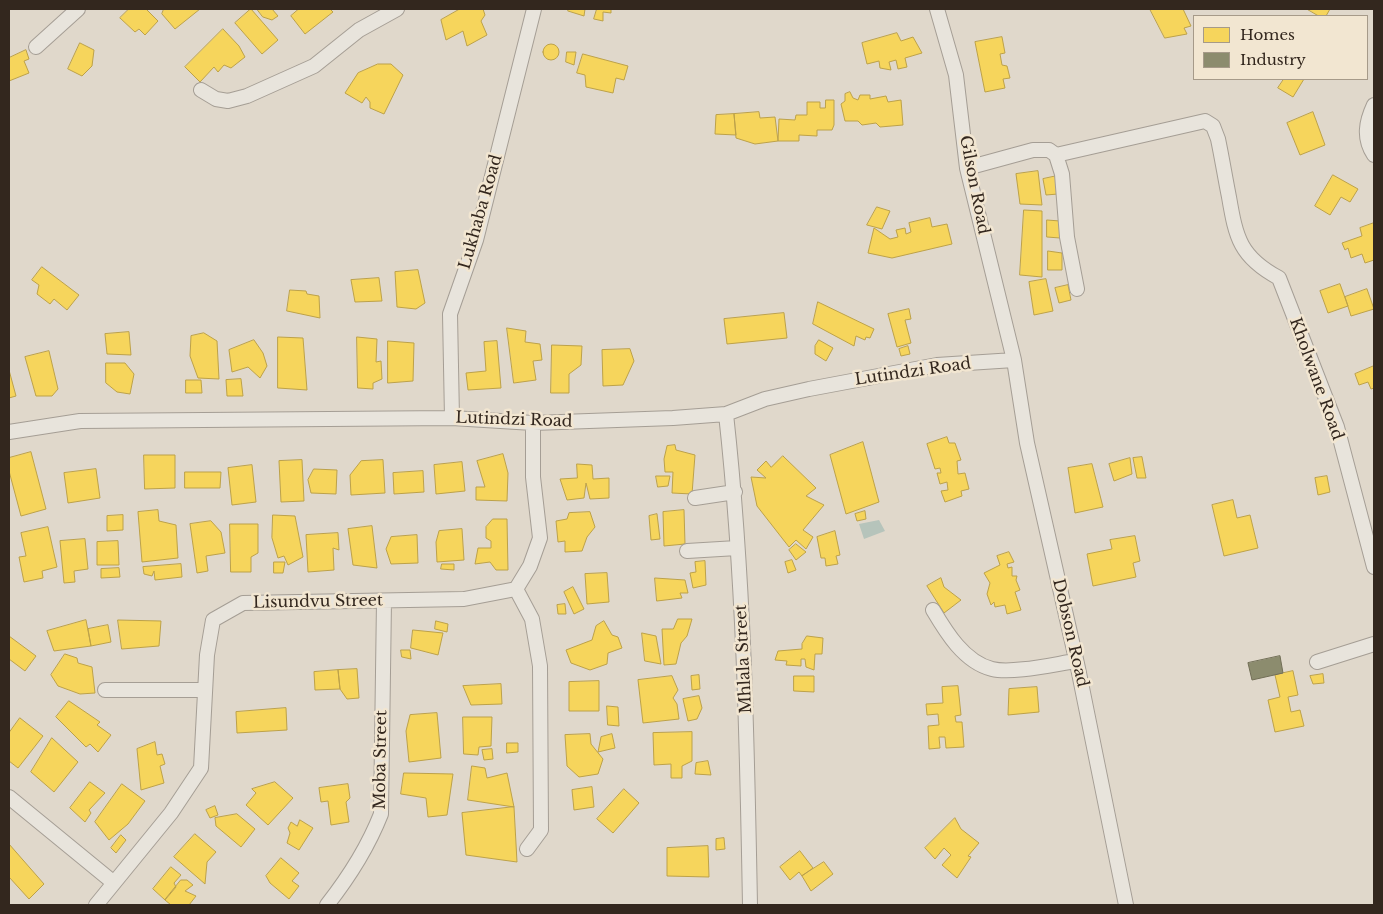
<!DOCTYPE html>
<style>
body{margin:0}
#map{position:relative;width:1383px;height:914px;overflow:hidden;background:#e0d8cb;font-family:"Libre Baskerville",serif}
canvas{display:block}
.frame{position:absolute;inset:0;border:10px solid #33271e;pointer-events:none}
.legend{position:absolute;left:1193px;top:15px;width:175px;height:65px;box-sizing:border-box;background:#f2e6d1;border:1px solid #a69a89;margin:0;padding:6px 9px;list-style:none;font-size:15px;color:#33271e}
.legend li{display:flex;align-items:center;gap:10px;height:25px}
.legend b{width:25px;border:1px solid #a69a89}
</style>
<div id="map">
<canvas width="1383" height="914"></canvas>
<div class="frame"></div>
<ul class="legend">
<li><b style="height:14px;background:#f6d55c"></b>Homes</li>
<li><b style="height:14px;background:#8c8c6e"></b>Industry</li>
</ul>
</div>
<script>
const ctx = document.querySelector('canvas').getContext('2d');
ctx.lineJoin = 'round';
function fill(path, color) { ctx.fillStyle = color; ctx.fill(path, 'evenodd'); }
function strokePath(path, color, width, dash) { ctx.strokeStyle = color; ctx.lineWidth = width; ctx.lineCap = dash ? 'butt' : 'round'; ctx.setLineDash(dash || []); ctx.stroke(path); }
function write(font, color, halo, rows, align = 'center') {
  ctx.font = font + ' "Libre Baskerville",serif'; ctx.lineWidth = 5; ctx.setLineDash([]); ctx.textBaseline = 'middle'; ctx.strokeStyle = halo; ctx.fillStyle = color; for (const [text, x, y, turn = 0] of rows) {
    ctx.save(); ctx.translate(x, y); ctx.rotate((+turn || 0) * Math.PI / 180); ctx.textAlign = isNaN(turn) ? turn : align; if (halo) ctx.strokeText(text, 0, 0); ctx.fillText(text, 0, 0); ctx.restore();
  }
}
fill(new Path2D(`
 M879,520L885,531L864,539L859,524Z`), '#b6c4bb');
const homes = new Path2D(`
 M129,9H146L158,21L145,35L139,29L135,32L120,18Z
 M164,9H200L175,29L162,14Z
 M251,9L278,40L262,54L235,23Z
 M257,9H272L278,16L272,20L263,17Z
 M299,9H330L333,12L305,34L291,16Z
 M460,9H483L485,15L481,21L487,35L467,46L463,31L446,40L441,20Z
 M569,9H585L584,16L568,11Z
 M597,9H611V13L603,12V21L594,19Z
 M1150,9H1183L1191,26L1184,28L1187,34L1165,38Z
 M1307,9H1330L1326,16H1319Z
 M223,29L239,46L245,57L231,68L224,65L218,72L214,67L200,82L185,67Z
 M897,33L901,41L913,37L922,53L905,58L907,67L898,69L896,60L889,62L891,70L880,68L879,61L867,64L862,43Z
 M1002,37L1005,53L1000,54L1002,65L1007,66L1010,78L1003,79L1005,88L985,92L975,42Z
 M80,43L94,50L92,66L82,76L68,69Z
 M543 52a8 8 0 1 1 16 0a8 8 0 1 1-16 0Z
 M26,50L29,59L24,61L29,73L9,81V58Z
 M567,52H576L574,65L566,62Z
 M583,54L628,66L624,80L616,78L613,93L586,87L585,75L577,73Z
 M378,64H391L403,75L384,114L370,108V102L366,97L362,103L345,93L358,73Z
 M1284,79H1304L1293,97L1278,88Z
 M850,92L853,98L858,100L860,95H870V99L886,96L888,102L901,100L903,125L880,127L876,123L862,125L858,121H845L841,104L845,101V94Z
 M826,100H834V125L832,130H817V136L799,135V141H778L779,119L795,120L796,115H807V102H820V108H825Z
 M759,112L760,118L775,117L778,141L755,144L736,138L734,114Z
 M1313,112L1325,145L1300,155L1287,123Z
 M734,114L736,135L715,134L716,115Z
 M1038,171L1042,205L1020,204L1016,174Z
 M1333,175L1358,189L1350,202L1341,197L1330,215L1315,206Z
 M1057,176L1058,194L1046,195L1043,179Z
 M877,207L890,211L882,229L867,225Z
 M1024,210L1042,211V277L1020,275Z
 M930,218L932,227L947,224L952,244L892,258L868,253L874,228L890,239L898,237L896,230L905,228L906,234L911,232L909,223Z
 M1047,220L1060,221V238L1047,237Z
 M1374,223V260L1365,263L1362,254L1351,258L1348,248L1345,250L1342,243L1362,236L1360,228Z
 M1048,251L1062,253V270H1048Z
 M42,267L79,295L67,310L54,299L50,304L37,294L39,285L32,280Z
 M418,270L425,303L416,309L397,307L395,272Z
 M379,278L382,301L355,302L351,280Z
 M1046,279L1053,311L1034,315L1029,282Z
 M1340,284L1348,306L1328,313L1320,291Z
 M1068,285L1071,300L1059,303L1055,288Z
 M1367,289L1374,309L1351,316L1345,297Z
 M290,290L306,291L307,294L319,296L320,318L287,311Z
 M818,302L874,329L870,338L866,337L865,340L856,336L854,346L813,324Z
 M909,309L911,319L905,320L911,343L897,347L888,314Z
 M784,313L787,338L727,344L724,319Z
 M507,328L526,331L525,342L540,344L542,360L533,361L536,380L514,383Z
 M129,332L131,355L107,354L105,334Z
 M204,333L217,341L219,379L198,378L190,356L191,336Z
 M278,337L303,338L307,390L278,388Z
 M357,337L377,339L376,362L381,361L382,379L373,383V389L358,388Z
 M254,340L263,353L267,366L260,378L248,367L232,372L229,350Z
 M819,340L833,348L826,361L815,354V346Z
 M388,341L414,343L413,381L388,383Z
 M497,341L501,388L468,390L466,373L486,371L484,342Z
 M552,345L582,346L581,365L569,374V393H551Z
 M908,346L910,354L901,356L899,349Z
 M630,349L634,361L623,385L603,386L602,350Z
 M49,351L58,389L52,396H36L25,357Z
 M106,363H125L134,374L130,394L117,392L106,383Z
 M1374,366V388L1371,389L1368,382L1359,385L1355,374Z
 M9,370L16,396L9,398Z
 M241,379L243,396H227L226,380Z
 M186,380H201L202,393H186Z
 M947,437L949,443H955L961,460L957,461L958,474L965,473L969,489L961,491L962,496L945,502L941,491L948,490L947,482L940,484L937,473H941L940,468L935,469L927,444Z
 M863,442L879,502L846,514L830,455Z
 M675,445L676,450L695,455L692,494L672,493L673,472H665L664,459L667,446Z
 M31,452L46,509L21,516L9,471V458Z
 M503,454L508,473L507,501L476,500V487H485L477,461Z
 M144,455H175V488L145,489Z
 M783,456L816,488L806,496L824,505L803,530L813,537L806,549L796,540L789,547L757,506L751,477L766,478L757,470L766,461L771,467Z
 M1142,457L1146,478H1137L1133,458Z
 M1130,458L1132,474L1114,481L1109,464Z
 M302,460L304,501L281,502L279,461Z
 M383,460L385,493L351,495L350,475L361,461Z
 M462,462L465,491L436,494L434,465Z
 M577,464L592,465L593,479L609,478V498L590,499L586,483L584,498L567,500L560,479L577,478Z
 M1092,464L1103,507L1075,513L1068,468Z
 M252,465L256,502L232,505L228,468Z
 M96,469L100,498L68,503L64,473Z
 M314,469L337,470L336,494L311,493L308,480Z
 M423,471L424,492L394,494L393,473Z
 M185,472H221L220,488H185Z
 M656,476H670L668,486L658,487Z
 M1327,476L1330,492L1318,495L1315,478Z
 M1233,500L1237,518L1250,515L1258,548L1224,556L1212,505Z
 M158,510L159,521L176,525L178,558L142,562L138,512Z
 M684,510L685,544L664,546L663,512Z
 M865,511L866,519L857,521L855,514Z
 M590,512L595,527L587,537L582,551L565,552V541L558,542L556,521L567,519L569,513Z
 M657,514L660,539L651,540L649,516Z
 M123,515V530L107,531V516Z
 M273,515L295,516L303,557L288,565L284,556L278,558L272,538Z
 M493,519H507L508,570H496L490,562L475,564L478,548H491V541L486,538V527Z
 M211,521L221,532L225,553L206,556L208,571L197,573L190,524Z
 M230,524H258V553L251,557V572H231Z
 M372,526L377,568L353,565L348,529Z
 M48,527L57,567L42,571L43,578L24,582L19,557L26,556L21,533Z
 M462,529L464,560L437,562L436,542L439,531Z
 M835,531L840,555L836,556L838,564L826,566L825,558H821L817,537Z
 M338,533L339,550L333,548L334,570L308,572L306,535Z
 M417,535L418,563L391,564L386,549L391,537Z
 M1135,536L1140,561L1133,563L1136,577L1093,586L1087,554L1112,549L1110,540Z
 M85,539L88,569L74,571L75,582L64,583L60,541Z
 M118,541L119,565H97V542Z
 M796,544L806,552L796,560L789,550Z
 M1009,552L1014,562L1007,564L1008,568L1012,567V576H1017L1016,580L1020,590L1015,592L1021,610L1007,614L1005,605L995,607L994,602L991,605L987,594L990,583L984,573L1000,565L997,556Z
 M792,560L796,570L788,573L785,562Z
 M705,561L706,585L693,588L690,573L696,572L695,562Z
 M274,562H285L283,573H274Z
 M181,564L182,577L155,580L154,571L152,576L144,574L143,567Z
 M442,564H454V570L441,569Z
 M119,568L120,577L101,578V569Z
 M607,573L609,602L587,604L585,574Z
 M655,578L685,580L688,593H680L682,598L657,601Z
 M941,578L944,587L961,600L944,613L927,586Z
 M573,587L584,609L574,614L564,592Z
 M565,604L566,614H558L557,605Z
 M678,619H692L687,636L681,643L676,664L664,665L662,629H673Z
 M86,620L91,646L54,651L47,631Z
 M118,620L161,621L159,646L122,649Z
 M436,621L448,624L447,632L435,629Z
 M604,621L612,635L618,637L622,648L608,653L607,664L590,670L571,663L566,650L592,640L596,626Z
 M108,625L111,642L91,646L88,629Z
 M413,630L443,633L438,655L411,648Z
 M642,633L656,636L661,664L645,661Z
 M9,636L36,656L25,671L9,659Z
 M807,636L823,638L822,654H815L814,670L806,667L805,659H801V666L786,665L787,661L775,660L778,651L802,649V644Z
 M401,650H410L411,659L402,657Z
 M65,654L77,658L78,663L92,667L95,693L80,694L58,686L51,675Z
 M357,669L359,698L347,699L340,689L338,670Z
 M338,670L340,689L315,690L314,672Z
 M1293,671L1298,695L1288,697L1291,712L1300,710L1304,726L1275,732L1268,700L1280,697L1275,675Z
 M1323,674L1324,683L1313,684L1310,676Z
 M699,675L700,689L692,690L691,676Z
 M672,676L678,690L673,698L677,704L679,719L643,723L638,680Z
 M794,676H814V692L794,691Z
 M599,681V711H569V682Z
 M501,684L502,704L471,705L463,686Z
 M958,686L961,715L955,716L956,722H962L964,747L946,748L945,737H939L940,748L929,749L928,726L939,725L938,714L927,715L926,704L943,703L942,687Z
 M1037,687L1039,712L1008,715L1009,689Z
 M699,696L702,708L697,719L688,721L683,699Z
 M69,701L100,722L97,725L111,735L98,752L90,744L86,747L56,717Z
 M607,706L618,707L619,726L608,725Z
 M286,708L287,730L237,733L236,712Z
 M437,713L441,758L409,762L406,731L410,715Z
 M463,717H492L491,746L479,747L478,755L464,754Z
 M20,718L43,736L18,768L9,761V733Z
 M692,732V761L682,766V778H671V764L654,765L653,733Z
 M590,734L591,744L603,759L598,774L579,777L567,766L565,735Z
 M612,734L615,748L598,752L601,737Z
 M52,738L78,762L54,792L31,772Z
 M155,742L157,755L162,754L165,764L160,766L164,783L141,790L137,749Z
 M507,743H518V752L507,753Z
 M492,749L493,759L484,760L482,750Z
 M708,761L711,775L695,774L696,763Z
 M472,766L485,768L487,778L507,773L514,807L468,800Z
 M404,773L453,774L447,815L428,817L426,798L401,794Z
 M90,782L105,793L89,810L91,813L85,822L70,808Z
 M275,782L293,798L268,825L246,805L256,793L252,789Z
 M122,784L145,801L128,824L109,840L95,822Z
 M348,784L350,798L346,802L349,822L331,825L328,801L321,802L319,788Z
 M592,787L594,807L574,810L572,790Z
 M624,789L639,803L613,833L597,819Z
 M215,806L218,815L210,818L206,810Z
 M514,807L517,862L466,855L462,813Z
 M237,814L255,829L241,847L216,826L215,818Z
 M955,818L961,829L979,843L968,856L971,857L957,878L942,865L951,855L944,848L935,859L925,848Z
 M300,820L313,828L299,850L287,843L290,833L288,828L291,822L297,826Z
 M195,834L216,852L207,862L205,884L174,857Z
 M121,835L126,840L116,853L111,848Z
 M724,838L725,849L716,850V839Z
 M9,844L44,884L29,899L9,877Z
 M708,846L709,877L667,876V848Z
 M800,851L813,868L802,876L799,872L790,880L780,867Z
 M281,858L299,873L292,881L299,886L289,899L270,883L266,876Z
 M824,862L833,874L811,891L802,876Z
 M171,867L181,875L174,883L176,887L165,900L153,889Z
 M181,880H187L193,885L185,891L196,896L189,905H171L165,900Z`);
fill(homes, '#f6d55c');
strokePath(homes, '#bca149', 1);
const industry = new Path2D(`
 M1280,656L1283,673L1252,680L1248,663Z`);
fill(industry, '#8c8c6e');
strokePath(industry, '#716e56', 1);
const minor = new Path2D(`
 M937,9L956,75L967,168L1014,360L1027,443L1078,668L1126,905
 M36,47L78,9
 M201,90L216,99L228,101L247,96L314,66L359,30L397,9
 M1374,105C1366,122 1363,138 1374,155
 M1056,155L1205,121L1213,126L1218,139C1222,158 1225,177 1229,197C1236,238 1240,257 1279,278L1337,427L1374,567
 M967,168L1033,150H1049L1056,155L1062,174L1067,237L1077,289
 M726,414C744,577 747,741 750,905
 M452,418L450,314L476,240L534,9
 M9,432L80,421L452,418L533,423L673,418L726,414L765,399L809,389L937,365L1014,360
 M695,498L735,492
 M687,551L737,548
 M516,589L532,619L540,666L541,830L527,849
 M933,610C946,632 964,662 992,669C1012,674 1055,664 1076,661
 M1317,662L1374,644
 M105,690H205
 M9,797L114,883
 M96,905L171,813L201,768L207,655L213,620L243,603L464,599L516,589L530,566L540,538L533,477V423
 M327,905C349,877 368,847 381,814L384,601`);
strokePath(minor, '#a59e95', 16);
strokePath(minor, '#e8e4dc', 14);
write('16px', '#33271e', '#f2e6d1', [
 ["Gilson Road",974,185,79],
 ["Lukhaba Road",481,212,-74],
 ["Lutindzi Road",913,372,-8],
 ["Kholwane Road",1316,379,70],
 ["Lutindzi Road",514,420,2],
 ["Lisundvu Street",318,602,-1],
 ["Dobson Road",1070,633,77],
 ["Mhlala Street",744,659,-93],
 ["Moba Street",381,760,-89]
]);
</script>
